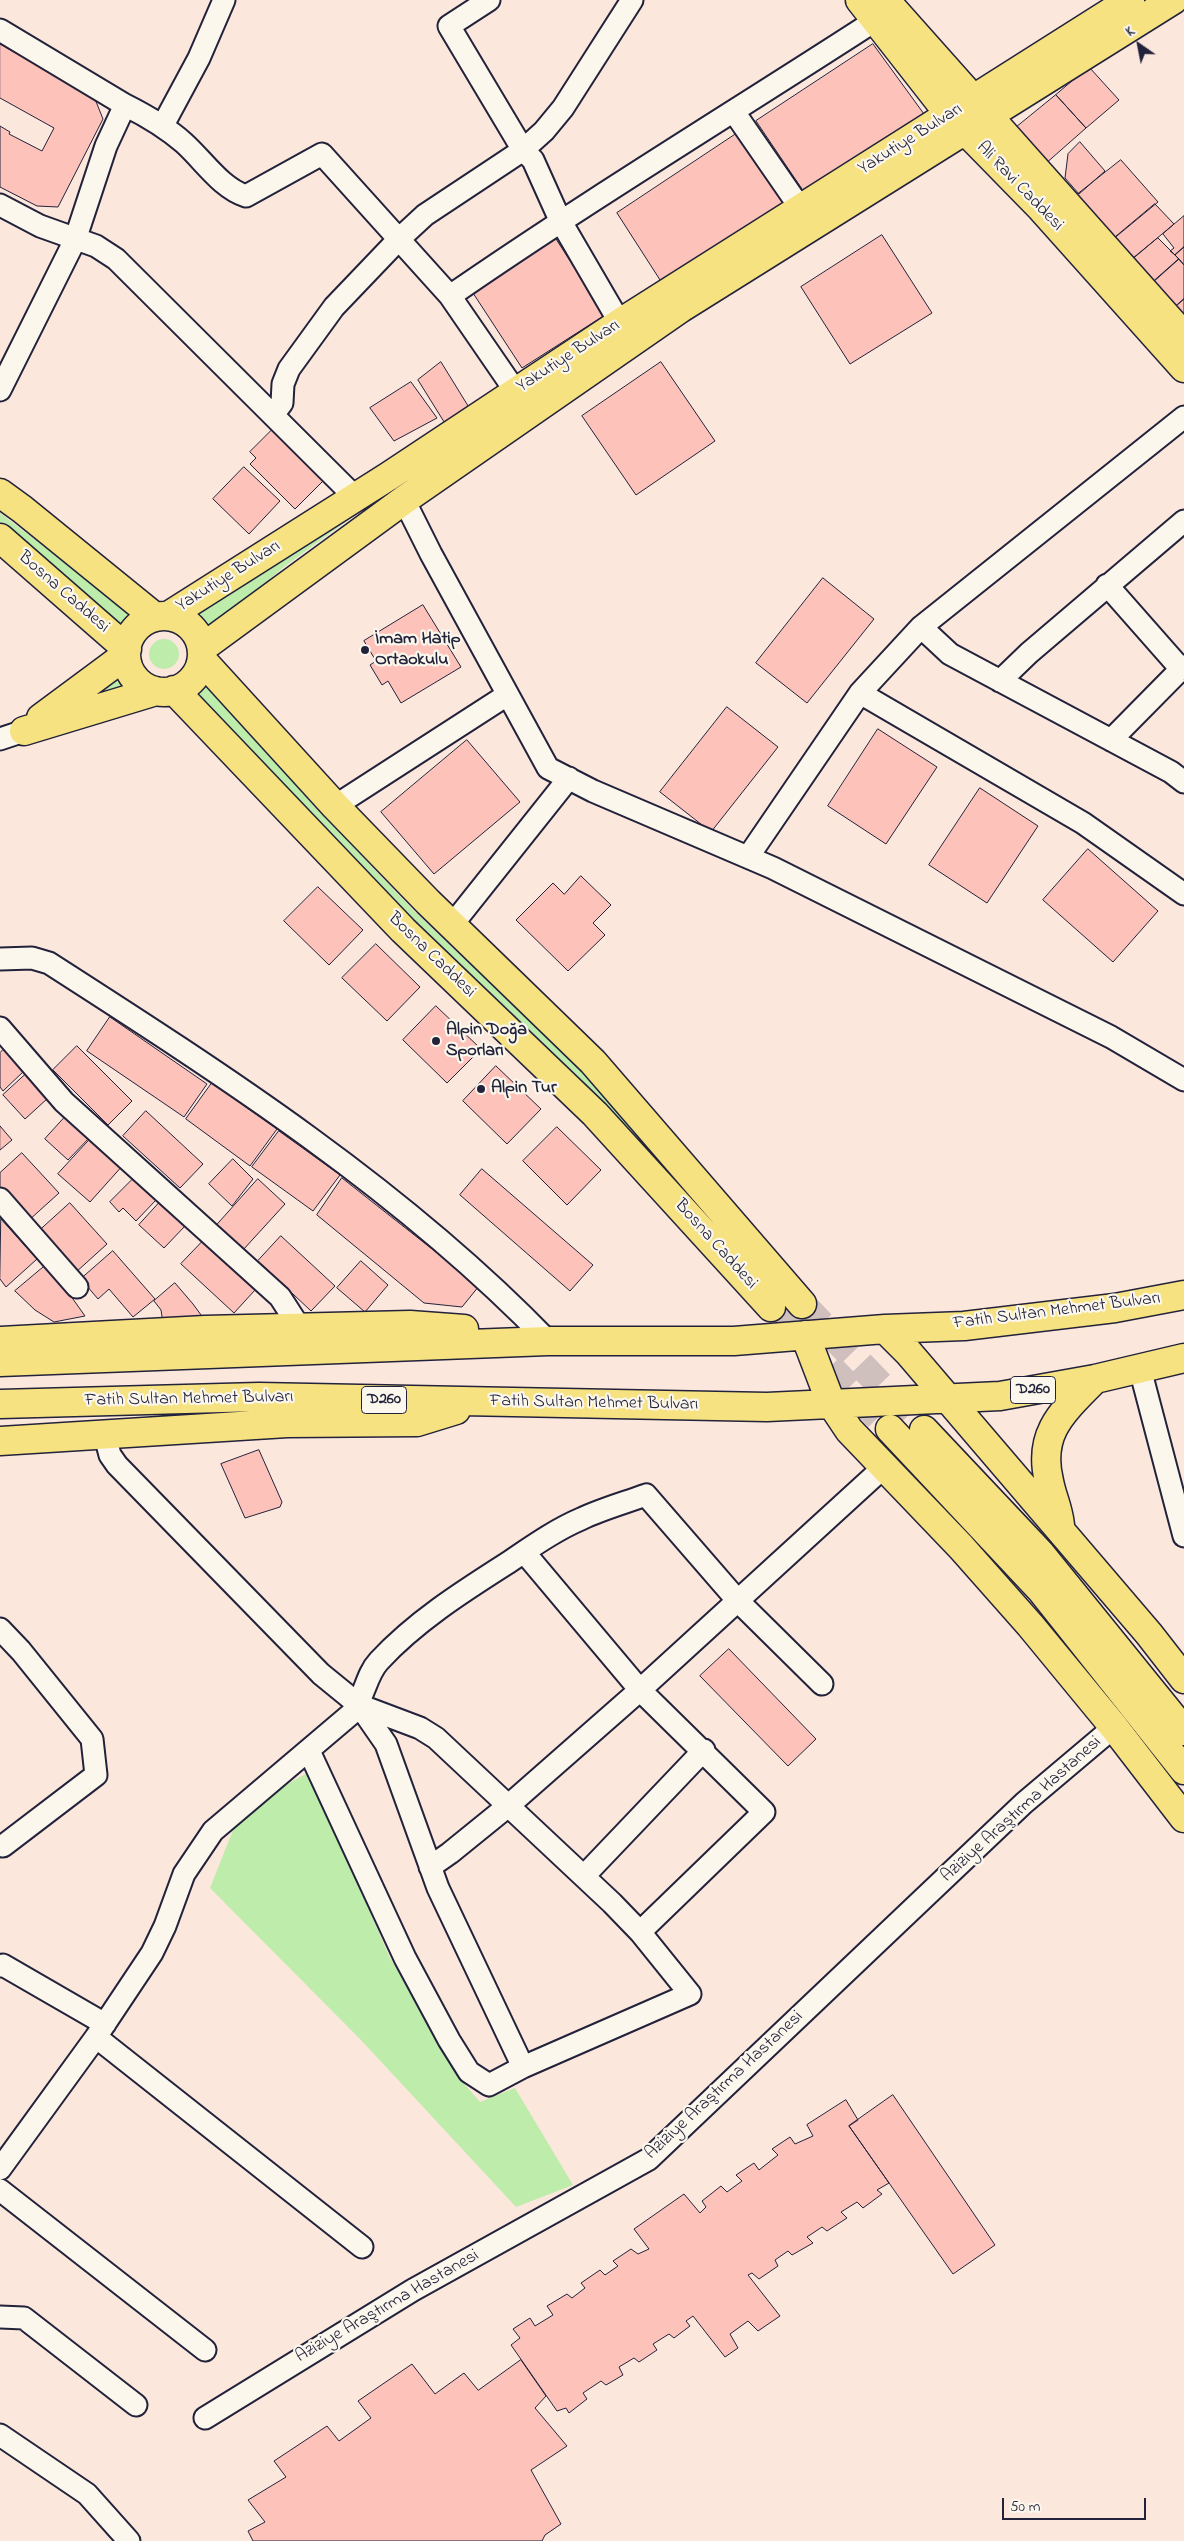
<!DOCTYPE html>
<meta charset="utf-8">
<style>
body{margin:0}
#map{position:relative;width:1184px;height:2541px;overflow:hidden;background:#fce7dd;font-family:"Indie Flower",sans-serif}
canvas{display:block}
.north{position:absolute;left:1114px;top:20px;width:50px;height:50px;-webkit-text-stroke:4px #fbf7ec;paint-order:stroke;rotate:327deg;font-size:14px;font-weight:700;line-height:20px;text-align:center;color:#22223b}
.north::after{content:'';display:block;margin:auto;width:18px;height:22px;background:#22223b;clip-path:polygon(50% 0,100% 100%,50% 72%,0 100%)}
.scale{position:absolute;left:1002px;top:2498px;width:144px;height:22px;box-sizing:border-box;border:2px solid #22223b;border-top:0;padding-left:6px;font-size:15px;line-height:18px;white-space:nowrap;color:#22223b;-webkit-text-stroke:4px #fbf7ec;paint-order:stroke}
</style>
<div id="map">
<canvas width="1184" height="2541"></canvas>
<div class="north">K</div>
<div class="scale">50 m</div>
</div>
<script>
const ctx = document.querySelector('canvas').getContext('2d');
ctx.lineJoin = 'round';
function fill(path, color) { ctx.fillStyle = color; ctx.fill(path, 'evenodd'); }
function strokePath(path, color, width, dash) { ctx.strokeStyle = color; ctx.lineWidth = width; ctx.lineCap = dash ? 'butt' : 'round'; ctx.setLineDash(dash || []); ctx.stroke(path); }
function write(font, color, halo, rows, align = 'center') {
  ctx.font = font + ' "Indie Flower",sans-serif'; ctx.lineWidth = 4.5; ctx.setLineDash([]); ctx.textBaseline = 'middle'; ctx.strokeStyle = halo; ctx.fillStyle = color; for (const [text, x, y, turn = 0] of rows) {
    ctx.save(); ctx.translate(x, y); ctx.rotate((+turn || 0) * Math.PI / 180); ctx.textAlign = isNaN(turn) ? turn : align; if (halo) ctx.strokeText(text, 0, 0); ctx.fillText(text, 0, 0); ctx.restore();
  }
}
fill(new Path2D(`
 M379,498L285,566L211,630L196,610Z
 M0,513L132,614L119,628L0,523Z
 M149 654a15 15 0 1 1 30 0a15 15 0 1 1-30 0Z
 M117,673L130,690L63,711Z
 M208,681L312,804L416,913L580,1069L773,1291L578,1076L413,918L309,809L190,696Z
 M309,1772L389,1956L465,2085L480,2102L515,2088L573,2185L516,2207L360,2039L210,1888L233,1830L275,1791Z`), '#beecaa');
const building = new Path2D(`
 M0,44L95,99L103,119L58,207L37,206L0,187V126L10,132L9,134L42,151L54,128L0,98Z
 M873,44L924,114L806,195L756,121Z
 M1089,67L1119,100L1086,128L1056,95Z
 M1056,95L1086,128L1044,165L1013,130Z
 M736,134L785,203L662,283L617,213Z
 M1080,142L1105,171L1079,194L1065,178L1068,154Z
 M1121,160L1158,202L1112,240L1073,198Z
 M1155,204L1174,224L1130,261L1112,240Z
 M1184,216V247L1175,255L1170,251L1174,248L1163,234Z
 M882,235L932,313L850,364L801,287Z
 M1158,238L1179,259L1151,284L1130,261Z
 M556,239L605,315L522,368L473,293Z
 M1184,247V265L1175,255Z
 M1179,259L1184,265V299L1175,307L1153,282Z
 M1184,299V317L1175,307Z
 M441,362L470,409L446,425L418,380Z
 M661,362L715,441L636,495L582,416Z
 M411,382L437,418L394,441L370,408Z
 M276,426L325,471L319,477L323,481L295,509L250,464L256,458L250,452Z
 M244,467L280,501L249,534L213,499Z
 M823,578L874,619L807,703L756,663Z
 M423,605L461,667L401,703L388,681L382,685L370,665L376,661L364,641Z
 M727,707L778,747L711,832L660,792Z
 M878,729L937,767L886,844L828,806Z
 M467,740L520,802L434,874L381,812Z
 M980,788L1038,826L987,903L929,865Z
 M1088,849L1158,911L1113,962L1043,900Z
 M581,876L611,905L593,923L605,935L568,971L516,920L553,883L564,894Z
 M318,887L363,930L329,965L284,921Z
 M376,944L420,987L387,1021L342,978Z
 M436,1006L481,1049L447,1083L403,1040Z
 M110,1017L207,1084L184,1117L87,1051Z
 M77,1046L132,1101L108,1125L53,1070Z
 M4,1049L24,1071L3,1091L0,1087V1053Z
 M496,1066L541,1109L507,1144L463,1101Z
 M26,1074L48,1098L25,1119L3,1095Z
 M212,1083L277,1129L250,1166L186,1119Z
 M146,1111L203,1164L180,1188L123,1136Z
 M66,1116L90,1137L68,1160L45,1139Z
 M0,1126L12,1140L0,1150Z
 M557,1127L601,1170L567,1205L523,1161Z
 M279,1131L340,1175L313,1211L252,1167Z
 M93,1136L124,1164L90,1202L58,1174Z
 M22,1153L59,1193L28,1221L0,1189V1173Z
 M233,1159L253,1179L232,1206L209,1184Z
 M482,1169L593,1265L570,1291L460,1195Z
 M134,1178L156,1200L136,1221L123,1208L119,1212L110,1202Z
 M342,1178L479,1286L462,1307L424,1303L317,1215Z
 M258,1179L285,1204L243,1250L216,1226Z
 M160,1202L185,1226L164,1248L139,1225Z
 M70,1203L107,1244L75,1273L38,1232Z
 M1,1219L37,1259L6,1287L0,1279Z
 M281,1236L335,1286L311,1311L258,1261Z
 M203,1241L255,1290L234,1313L181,1264Z
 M113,1251L155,1299L133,1317L109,1289L98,1299L81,1279Z
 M361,1261L388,1285L365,1312L337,1288Z
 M46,1265L63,1285L85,1316L54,1322L35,1310L15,1291Z
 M175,1283L193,1304L204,1319L163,1323L161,1310L154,1301Z
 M259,1450L282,1502L280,1507L245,1518L221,1464Z
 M729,1649L816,1739L788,1766L700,1676Z
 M893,2095L995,2245L953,2274L849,2126Z
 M846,2100L858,2120L849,2126L889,2183L877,2190L882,2194L863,2208L857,2202L841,2212L847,2218L827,2231L822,2227L807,2237L813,2243L792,2255L788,2251L775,2260L778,2266L759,2279L752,2273L748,2275L780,2316L758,2331L748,2321L730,2334L738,2348L725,2357L693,2316L686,2321L690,2326L674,2338L669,2334L653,2344L657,2350L639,2362L634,2358L619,2367L623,2375L606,2385L601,2381L583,2393L587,2399L569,2413L566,2408L557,2411L511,2345L520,2338L513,2329L530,2318L535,2326L553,2315L547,2306L567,2294L572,2298L585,2288L581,2283L600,2270L605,2275L618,2266L613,2261L631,2249L638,2254L649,2249L634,2229L684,2194L700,2213L706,2207L702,2201L721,2186L727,2192L742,2181L736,2175L754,2163L759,2170L778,2155L772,2149L790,2137L795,2144L813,2136L807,2125Z
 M521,2360L546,2396L535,2408L567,2446L531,2470L561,2524L545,2535L542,2541H253L248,2531L265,2522L248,2500L286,2477L274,2461L327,2426L339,2441L371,2418L358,2401L412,2364L435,2394L464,2373L478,2390Z`);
fill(building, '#fdc2b9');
strokePath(building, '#22223b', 1);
strokePath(new Path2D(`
 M802,1304L924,1430
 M771,1307L890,1429`), '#d0c0bd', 28, [28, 14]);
const minor = new Path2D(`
 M489,0L449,26L523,150L533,160L560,220L620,323
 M0,30L125,105L106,146L75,240L0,390
 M125,105C147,116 166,127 184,143C204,161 221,188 246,196L322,154L450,296L516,392
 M734,112L801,209
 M163,125L199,58L224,0
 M0,205L40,226L96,246L116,259L355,497
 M450,296C589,200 734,112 876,20
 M273,415L282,403L283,384L289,369L334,307L398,240L425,215L523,150L544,131L563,108L632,0
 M404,500L431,554L548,768L593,791L773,868L1111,1037L1184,1080
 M1107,585L1181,669
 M921,627L950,654L1171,772L1184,782
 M1000,681L1029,653L1184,521
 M860,693L1083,823L1184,894
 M0,739L24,731
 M1111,740L1184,666
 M335,806L507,695
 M748,857L860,693L921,627L1184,417
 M452,925L569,778
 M0,959L32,958L49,963C225,1076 402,1190 548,1341
 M0,1028L64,1102L280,1297L300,1328
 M0,1199L77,1287
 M1140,1369L1184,1536
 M105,1436L110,1455L117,1465L321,1674L359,1705L386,1744L438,1888L523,2067
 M524,1552L640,1690L764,1812L640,1932
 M0,1629L21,1651L92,1739L96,1775L3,1846
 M309,1751L405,1958L449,2040L469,2072L489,2085L523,2067L690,1994L640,1932L612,1903L436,1738L420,1728L359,1705
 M430,1867L450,1853L508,1806L640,1690L884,1467
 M584,1876L704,1750
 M0,1966L3,1965L105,2024
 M96,2037L362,2247
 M0,2169L96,2037L152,1953L165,1926L184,1874L213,1831L351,1714C365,1698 365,1676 379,1661C415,1622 462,1592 506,1564C530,1548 555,1530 581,1519C602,1509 624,1503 646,1495L738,1601L822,1684
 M0,2190L205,2350
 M0,2317L24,2318L136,2405
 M205,2418L413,2290L649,2159L1024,1803L1114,1727
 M0,2435L87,2494L129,2541`);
const major = new Path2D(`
 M860,0L950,115L1040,207L1184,368
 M885,0L1184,336
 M0,493L22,509L155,617
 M0,538L127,649
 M168,616L389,476L620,323L1130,0
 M126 654a38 38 0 1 1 76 0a38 38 0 1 1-76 0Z
 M202,648L404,500L681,308L1173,0
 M202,660L335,806L428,902L593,1062L802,1304
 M174,690L403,930L595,1114L771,1307
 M41,718L126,655
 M24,731L156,691
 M890,1429L1042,1591L1184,1770
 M924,1430L1040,1553L1184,1731`);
const highway = new Path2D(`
 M885,1329L908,1352L1149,1634L1184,1679
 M805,1335L831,1403L849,1430L961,1547L1030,1625L1114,1727L1184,1818
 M0,1341L205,1330L410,1325L464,1329
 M0,1362L548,1341H734L885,1329L964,1326L1115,1308L1184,1295
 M0,1404L259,1397L767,1407L1000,1396L1095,1379L1184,1358
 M0,1441L287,1423L417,1422L456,1410
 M1060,1525C1058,1507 1052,1497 1049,1481C1037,1432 1064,1411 1095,1379`);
strokePath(minor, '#22223b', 25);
strokePath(major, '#22223b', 31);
strokePath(highway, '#22223b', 31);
strokePath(minor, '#fbf7ec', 21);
strokePath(major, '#f7e281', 28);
strokePath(highway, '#f7e281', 28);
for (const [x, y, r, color] of [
 [365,650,5,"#22223b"],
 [436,1041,5,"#22223b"],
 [481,1089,5,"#22223b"]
]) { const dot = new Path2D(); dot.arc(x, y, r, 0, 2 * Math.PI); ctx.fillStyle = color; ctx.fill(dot); strokePath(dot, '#fbf7ec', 2); }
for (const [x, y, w] of [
 [1033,1390,45],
 [384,1400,45]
]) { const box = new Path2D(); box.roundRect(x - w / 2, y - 13.5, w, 27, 4); ctx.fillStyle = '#fbf7ec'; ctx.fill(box); strokePath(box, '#22223b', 1); }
write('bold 16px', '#22223b', null, [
 ["D260",1033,1390],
 ["D260",384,1400]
]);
write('18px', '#22223b', '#fbf7ec', [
 ["Yakutiye Bulvarı",911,140,-32],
 ["Ali Ravi Caddesi",1019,187,46],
 ["Yakutiye Bulvarı",569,357,-33],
 ["Yakutiye Bulvarı",229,577,-32],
 ["Bosna Caddesi",63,593,41],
 ["Bosna Caddesi",431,956,44],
 ["Bosna Caddesi",715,1245,48],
 ["Fatih Sultan Mehmet Bulvarı",1057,1312,-7],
 ["Fatih Sultan Mehmet Bulvarı",189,1400,-1],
 ["Fatih Sultan Mehmet Bulvarı",594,1404,1],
 ["Aziziye Araştırma Hastanesi",1022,1810,-42],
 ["Aziziye Araştırma Hastanesi",725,2086,-43],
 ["Aziziye Araştırma Hastanesi",388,2307,-30]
]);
write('bold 18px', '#22223b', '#fbf7ec', [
 ["İmam Hatip",375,640],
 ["Ortaokulu",375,661],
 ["Alpin Doğa",446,1031],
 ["Sporları",446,1052],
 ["Alpin Tur",491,1089]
], 'left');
</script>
